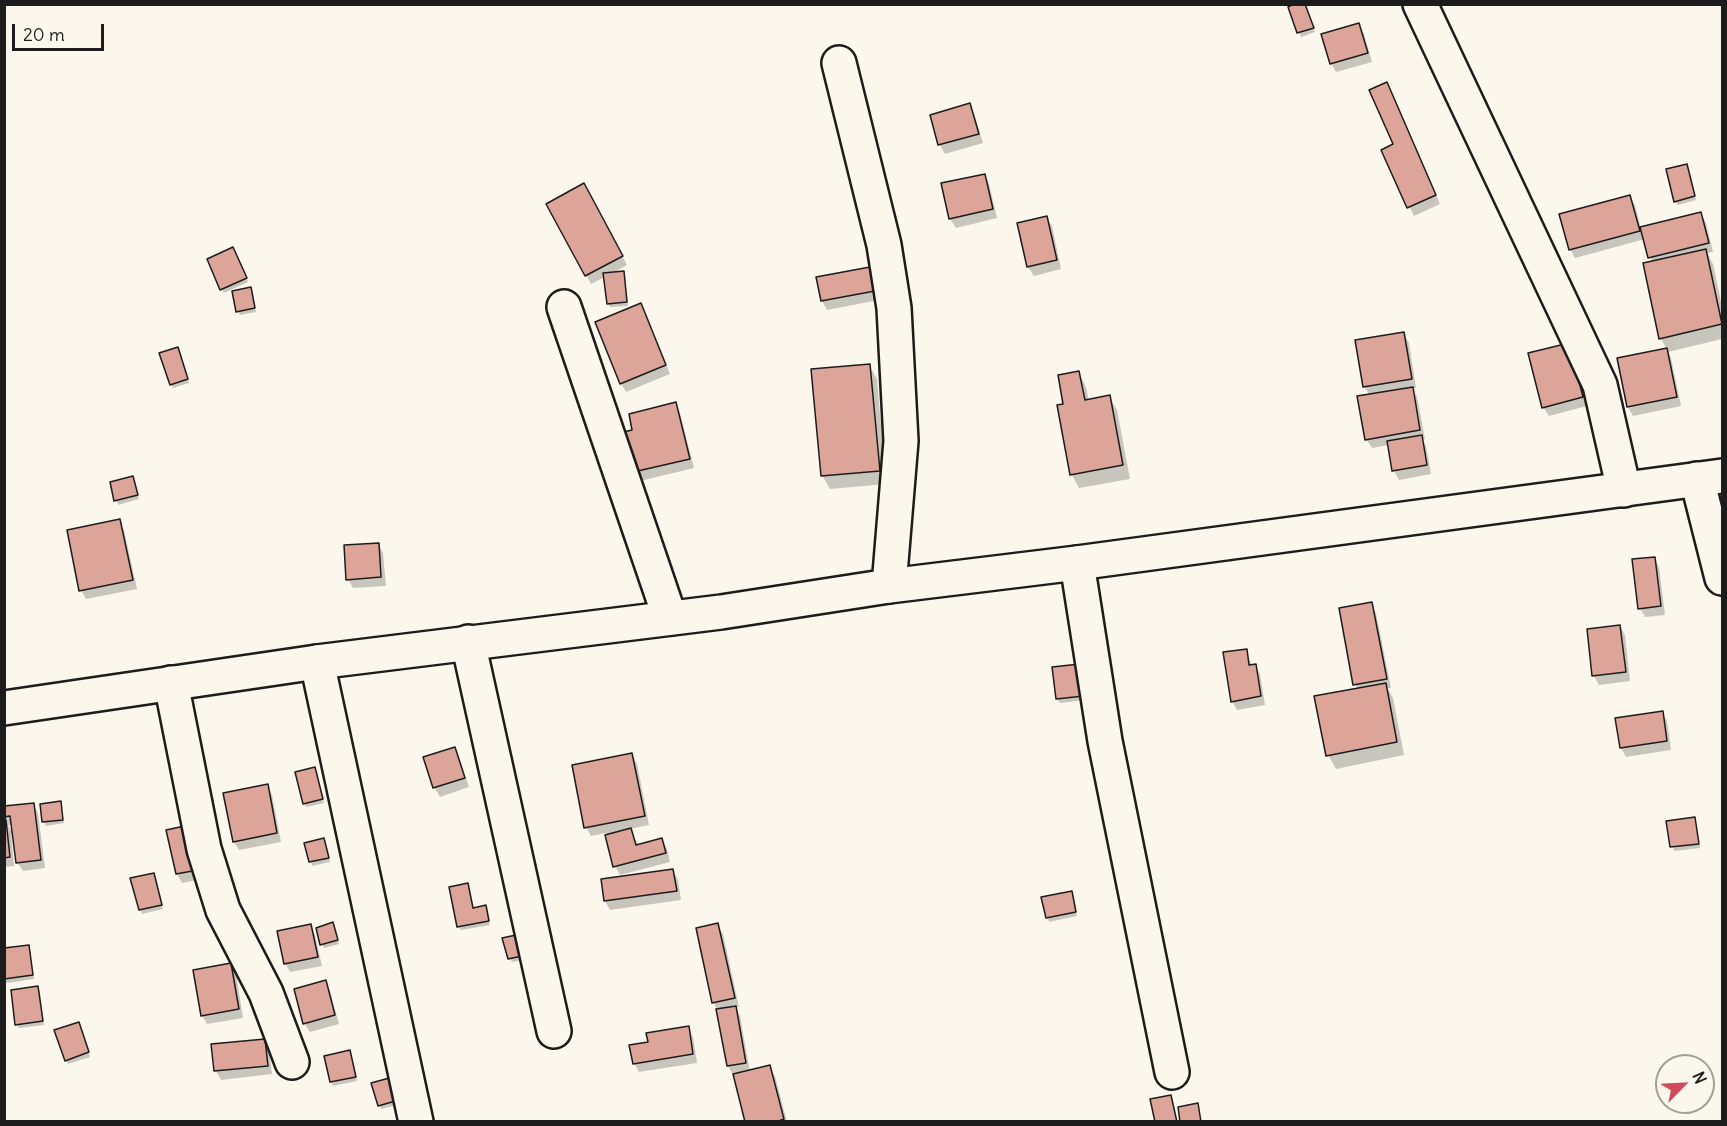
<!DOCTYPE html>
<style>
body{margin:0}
#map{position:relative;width:1727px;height:1126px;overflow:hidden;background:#fbf7ec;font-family:Delius,sans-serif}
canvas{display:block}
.frame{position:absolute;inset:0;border:6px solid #1c1c1c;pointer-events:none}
.north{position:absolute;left:1655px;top:1054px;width:60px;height:60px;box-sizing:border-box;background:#fbf7ec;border:2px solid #a29f99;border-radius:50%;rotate:66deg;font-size:16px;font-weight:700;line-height:24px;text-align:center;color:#1c1c1c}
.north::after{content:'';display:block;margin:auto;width:21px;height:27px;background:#d1495b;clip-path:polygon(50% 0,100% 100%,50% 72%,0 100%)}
.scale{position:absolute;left:12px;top:24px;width:92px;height:27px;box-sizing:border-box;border:3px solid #1c1c1c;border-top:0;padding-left:8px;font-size:18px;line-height:21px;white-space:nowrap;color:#1c1c1c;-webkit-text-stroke:4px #fbf7ec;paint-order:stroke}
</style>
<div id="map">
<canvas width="1727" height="1126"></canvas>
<div class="frame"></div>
<div class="north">N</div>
<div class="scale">20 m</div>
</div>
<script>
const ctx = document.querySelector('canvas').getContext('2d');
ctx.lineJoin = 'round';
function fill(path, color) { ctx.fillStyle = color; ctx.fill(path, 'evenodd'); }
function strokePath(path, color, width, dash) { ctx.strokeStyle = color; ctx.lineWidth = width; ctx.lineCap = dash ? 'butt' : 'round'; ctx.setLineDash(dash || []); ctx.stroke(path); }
fill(new Path2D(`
 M1306,7L1315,32L1301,37L1290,8Z
 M1359,25L1364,34L1372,62L1336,72L1331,63Z
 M1391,93L1440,204L1414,216L1383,150L1395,145Z
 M969,105L974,114L983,143L945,154L940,145L931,116Z
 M1686,166L1696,200L1678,205L1675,201Z
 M984,175L989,184L997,218L956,228L950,219Z
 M589,194L627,265L611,274L623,273L625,277L628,306L610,307L608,303L605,277L591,284L548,204Z
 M1630,197L1635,205L1641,229L1701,214L1706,223L1713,252L1707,253L1713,264L1722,306V339L1668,352L1671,358L1681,406L1633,416L1628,407L1667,349L1660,338L1652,262L1645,239L1575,258L1570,249Z
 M1046,217L1052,226L1061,269L1034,276L1028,267L1018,224Z
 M235,253L248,282L224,293L222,289Z
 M869,269L874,278L879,300L827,310L822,301Z
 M250,289L256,312L240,315L238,311Z
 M641,305L670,374L626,392L621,383Z
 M1404,334L1409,343L1416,388H1412L1417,397L1425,439H1422L1426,446L1431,474L1399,480L1394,471L1389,445L1372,448L1366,439L1370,396L1364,386Z
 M180,352L189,383L173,388L171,384Z
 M1574,354L1587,406L1549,416L1543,407Z
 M869,365L877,379L886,484L830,489L822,475Z
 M1079,373L1086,387L1089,401L1109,397L1117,410L1130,479L1079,488L1072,475L1065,405Z
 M675,404L680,413L694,468L636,482L634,431Z
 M134,482L139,499L118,505L111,483Z
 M119,521L124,530L137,589L86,599L81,590Z
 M378,544L383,553L386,586L353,588L348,579Z
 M1654,558L1659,567L1665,615L1645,617L1640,608Z
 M1371,604L1376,613L1391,688H1387L1393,698L1404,755L1336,769L1328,755L1358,689L1355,684Z
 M1620,626L1625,635L1630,681L1599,685L1594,676Z
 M1246,650L1252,666L1255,665L1260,674L1265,705L1237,710L1232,701Z
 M1082,669L1086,700L1060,703L1057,699Z
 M1662,712L1667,721L1671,750L1626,757L1621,748L1616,719Z
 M454,748L459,757L469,787L440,797L435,788L425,758Z
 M632,755L637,764L649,825L630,829L638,846L662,840L667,849L670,862L620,875L615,866L606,833L591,836L586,827Z
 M1107,759L1111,774L1094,777L1090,762Z
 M314,769L324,803L306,807L304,803Z
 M267,786L272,795L281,842L239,850L234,842Z
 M60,803L64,823L46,826L44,822Z
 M33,804L38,813L45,868L23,871L17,862L13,825H8L13,834H11L14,866L4,867V808Z
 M1694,819L1700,848L1674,851L1668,822Z
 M168,831L202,879L182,883L177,874Z
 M324,840L330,862L312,866L306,844Z
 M673,871L678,880L681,900L610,910L605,901Z
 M153,875L163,909L142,914L132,879Z
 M468,885L474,909L485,907L490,925L461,930L458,926Z
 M1071,892L1077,916L1049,922L1043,898Z
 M332,924L339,944L324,948L322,944Z
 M717,925L723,934L739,1007H735L740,1016L750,1072L769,1067L775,1076L787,1122H747L735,1075H733L728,1066L718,1011L713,1002Z
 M310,926L315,935L322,966L290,972L285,963Z
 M515,936L523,960L512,962L510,958Z
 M28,947L30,951L34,979L7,983L4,980V950Z
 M230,965L236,974L243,1018L207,1024L202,1015Z
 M325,982L330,991L339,1024L310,1032L304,1023Z
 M38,988L40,992L44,1025L19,1028L17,1024Z
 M80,1027L90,1057L68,1064L66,1060Z
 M688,1028L693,1037L697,1063L639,1072L634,1063Z
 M264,1040L269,1049L272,1074L221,1080L216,1071L212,1045Z
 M351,1056L357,1081L333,1086L331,1082Z
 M373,1084L401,1104L381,1109Z`), '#0003');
const building = new Path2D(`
 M1294,4H1305L1314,28L1297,33L1288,7Z
 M1359,23L1368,53L1330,64L1321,34Z
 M1387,82L1436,195L1407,208L1381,150L1393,144L1369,90Z
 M970,103L979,134L938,145L930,115Z
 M1687,164L1695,196L1674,202L1666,169Z
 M985,174L993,209L949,219L941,183Z
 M584,183L623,256L585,276L546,204Z
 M1630,195L1640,231L1569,250L1559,214Z
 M1701,212L1709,243L1648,258L1640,227Z
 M1047,216L1057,260L1027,267L1017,223Z
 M233,247L247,278L220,290L207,259Z
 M1706,249L1722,324L1659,339L1643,263Z
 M870,267L875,291L821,301L816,277Z
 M624,271L627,302L607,304L603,273Z
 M251,287L255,308L236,312L232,291Z
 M641,303L666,365L620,384L595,322Z
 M1404,332L1412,379L1363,387L1355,340Z
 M1569,343L1583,397L1542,408L1528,353Z
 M178,347L188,379L170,385L159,353Z
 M1667,348L1677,397L1627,407L1617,358Z
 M870,364L880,471L821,476L811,369Z
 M1079,371L1085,400L1110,395L1123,465L1070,475L1057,405L1063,404L1058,375Z
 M1413,387L1420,430L1365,440L1357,396Z
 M676,402L690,459L629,473L619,433L632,430L629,414Z
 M1422,435L1427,465L1392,471L1387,441Z
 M133,476L138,495L114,501L110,482Z
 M120,519L133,580L79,591L67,530Z
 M379,543L381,577L346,580L344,545Z
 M1655,557L1661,606L1638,609L1632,559Z
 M1372,602L1387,679L1353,685L1339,608Z
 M1620,625L1626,672L1592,676L1587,629Z
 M1247,649L1249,665L1256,664L1261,696L1231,702L1223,652Z
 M1080,664L1084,696L1056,699L1052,667Z
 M1386,683L1397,742L1326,756L1314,696Z
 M1663,711L1667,741L1620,748L1615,718Z
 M455,747L465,778L433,788L423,757Z
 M632,753L645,816L584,828L572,765Z
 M315,767L323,799L303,804L295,772Z
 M268,784L277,833L233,842L223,793Z
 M61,801L63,820L42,822L40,804Z
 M34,803L41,860L16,863L10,816L4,817V806Z
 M1695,817L1699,844L1670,847L1666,821Z
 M4,820H6L10,857L4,858Z
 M189,825L198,870L176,874L166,830Z
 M631,828L636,845L662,838L666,853L613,867L605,835Z
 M324,838L329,858L309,862L304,843Z
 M673,869L677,891L604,901L601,879Z
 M154,873L162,905L139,910L130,878Z
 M468,883L473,908L486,905L489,921L457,927L449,887Z
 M1072,891L1076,912L1046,918L1041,897Z
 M333,922L338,940L320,945L316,928Z
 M718,923L735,998L712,1003L696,928Z
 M311,924L318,957L284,964L277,931Z
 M516,935L522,956L508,959L502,938Z
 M29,945L33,975L4,979V948Z
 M231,963L239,1009L201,1016L193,970Z
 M326,980L335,1015L303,1024L294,989Z
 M38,986L43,1021L15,1025L11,990Z
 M736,1006L746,1063L727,1066L716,1009Z
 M79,1022L89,1052L65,1061L54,1030Z
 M689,1026L693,1054L633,1064L629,1045L648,1042L646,1033Z
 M265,1039L268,1066L214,1071L211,1044Z
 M350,1050L356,1077L330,1082L324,1056Z
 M770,1065L784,1119L776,1122H745L733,1074Z
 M393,1077L399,1100L378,1106L371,1083Z
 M1171,1095L1177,1122H1155L1150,1099Z
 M1198,1103L1201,1122H1180L1178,1107Z`);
fill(building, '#dda49a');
strokePath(building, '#1c1c1c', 1.5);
const street = new Path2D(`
 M1420,4L1600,385L1624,490
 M839,63L884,245L894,308L901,441L889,586
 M564,307L670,618
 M1697,479L1722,578
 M1077,563L1105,741L1172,1072
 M468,642L554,1031
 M317,662L416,1122
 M171,683L204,849L223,910L266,993L292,1062`);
const secondary = new Path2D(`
 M4,708L317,662L721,612L889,586L1077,563L1722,476`);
strokePath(street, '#1c1c1c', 38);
strokePath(secondary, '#1c1c1c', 38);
strokePath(street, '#fbf7ec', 33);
strokePath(secondary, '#fbf7ec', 33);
</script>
